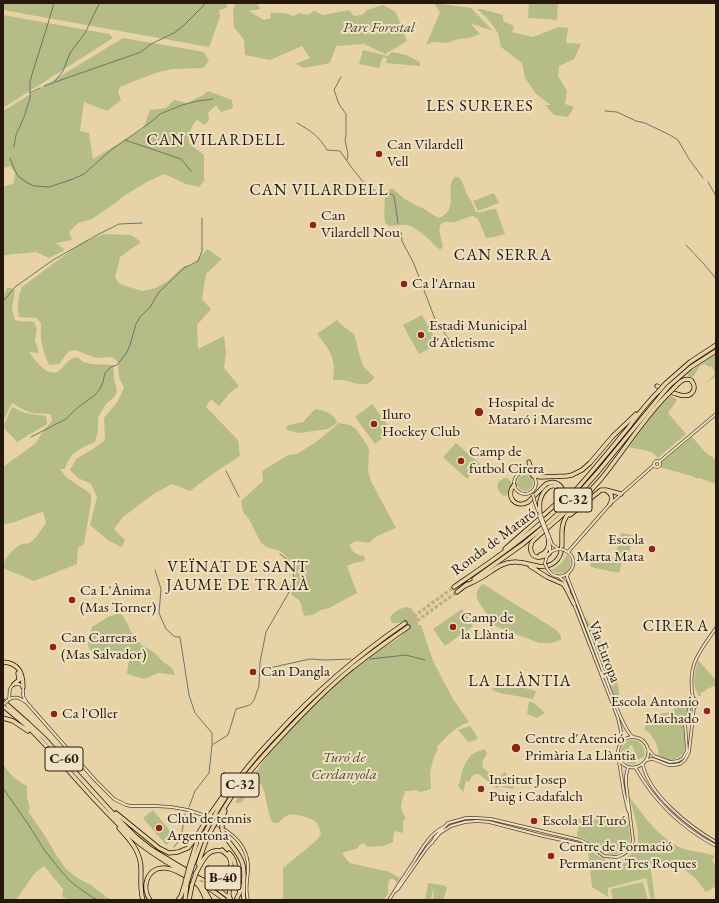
<!DOCTYPE html>
<meta charset="utf-8">
<style>
body{margin:0}
#map{position:relative;width:719px;height:903px;overflow:hidden;background:#e7d3a5;font-family:"EB Garamond",serif}
canvas{display:block}
.frame{position:absolute;inset:0;border:4px solid #28170f;pointer-events:none}
</style>
<div id="map">
<canvas width="719" height="903"></canvas>
<div class="frame"></div>
</div>
<script>
const ctx = document.querySelector('canvas').getContext('2d');
ctx.lineJoin = 'round';
function fill(path, color) { ctx.fillStyle = color; ctx.fill(path, 'evenodd'); }
function strokePath(path, color, width, dash) { ctx.strokeStyle = color; ctx.lineWidth = width; ctx.lineCap = dash ? 'butt' : 'round'; ctx.setLineDash(dash || []); ctx.stroke(path); }
function write(font, color, halo, rows, align = 'center') {
  ctx.font = font + ' "EB Garamond",serif'; ctx.lineWidth = 4; ctx.setLineDash([]); ctx.textBaseline = 'middle'; ctx.strokeStyle = halo; ctx.fillStyle = color; for (const [text, x, y, turn = 0] of rows) {
    ctx.save(); ctx.translate(x, y); ctx.rotate((+turn || 0) * Math.PI / 180); ctx.textAlign = isNaN(turn) ? turn : align; if (halo) ctx.strokeText(text, 0, 0); ctx.fillText(text, 0, 0); ctx.restore();
  }
}
fill(new Path2D(`
 M3,3H228L226,8L219,10L220,17L209,47L3,10Z
 M235,3H257L260,9L249,11L264,20L271,18L270,13H285L293,16L300,13L308,15L314,11L323,15L349,10L354,16L362,15L367,10L383,5L396,12L407,41L385,54L364,44L336,46L330,63L304,68L295,64L310,58L302,46L270,60L245,55L244,40L234,27L233,12Z
 M434,3L471,8L493,31L470,23L480,34L469,38L458,39L447,43L434,42L426,45L440,12Z
 M529,3H558L557,20L528,18Z
 M477,9H482L503,15V21L514,26L512,32L533,37L559,27L568,28L566,43L581,44L574,59L559,66L558,76L567,91L565,104L574,107L568,117L554,115L545,105H551L536,94L525,78L522,63L501,47L498,33L488,19Z
 M3,15L109,34L113,38L3,108Z
 M123,38L204,52L209,61L203,68L172,69L155,73L120,87L118,91L121,100L107,111L84,102L80,131L89,133L93,159L143,129L150,110L166,108L174,100L187,103L203,95L208,91L232,100L233,108L221,112L216,105L208,113L209,120L205,125L197,120C191,126 188,134 189,143L204,155V181L199,187L186,184L164,174L147,182L122,197L118,201L92,219L78,223L69,232L72,240L56,243L65,250L49,258L36,252L5,255L3,257V187L14,183L15,172L10,166L3,168V111Z
 M363,50L388,56L392,52L406,55L420,62V66L386,63L387,58L383,57L379,68L359,64Z
 M455,177H458L462,181L467,195L471,201L476,212C483,213 489,209 496,209L505,234L494,237L486,238L478,219L473,216C466,217 460,221 454,222C450,223 447,221 444,222C435,226 442,239 443,246L441,249H439C430,241 419,228 407,225C401,224 389,228 386,224C383,219 385,202 385,196C386,191 387,189 393,189L406,200L424,209L435,216L439,218C461,209 443,187 455,177Z
 M494,193L499,203L478,211L473,201Z
 M104,234L131,235L141,242L120,257L115,278L120,284L142,291L156,288L168,281L184,266L193,265L207,249L222,259L206,274L202,299L211,309L197,325L198,349L224,336L226,353L224,368L239,386L229,394L219,406L211,399L206,407L238,440L240,456L214,473L190,491L172,484L155,493L123,517L114,529L125,540L122,547L109,541L90,525L97,497L91,484L78,478L70,470L76,459L93,449L105,440L104,418L118,401L124,387L119,378L118,362L112,357L96,358L75,350L69,351L59,364L49,365C42,349 40,341 41,323L36,318L19,317C17,306 18,296 22,287L81,243Z
 M7,288H11L15,290L12,310L15,320L23,322L29,321L34,322L37,329L35,340L39,353L29,352C35,360 49,381 61,369C68,363 67,359 78,357L83,362L92,364L113,365L114,372V378L117,392L114,397L105,405L98,418V431L95,442C81,448 69,453 65,469H60L66,477L91,494V503L84,544L78,548L77,564L34,581L3,568C3,560 14,547 22,544C24,543 27,544 29,543C35,541 42,528 46,523L43,512C31,514 15,524 3,524V467L36,443L43,431L52,421L51,414L32,413L22,409L12,403L3,422V296L4,295Z
 M422,315L438,344L419,354L403,325Z
 M337,320L344,327L354,334L357,344L358,350L363,366L374,377C368,390 353,382 343,380C340,380 336,380 333,380C333,376 334,371 334,367C333,353 325,344 317,334Z
 M716,354V376L706,383L715,374L712,366L710,367L704,364L699,367L694,376L691,377L688,376V374L698,366Z
 M669,394L677,400L668,413L686,434L658,458L652,452L629,447L659,405Z
 M372,404L392,431L375,444L355,417Z
 M12,407L25,413L46,416L47,424L17,442L3,427Z
 M315,409C323,410 336,414 337,423L328,429L299,433L287,430L286,428L289,425L303,422Z
 M339,423L350,425L356,429L367,445L369,451L368,471L371,481L396,528L377,536L369,543L356,541L350,544C350,552 357,555 364,556L365,558L364,561L354,563L347,566L357,593L329,608L321,610L312,615L305,616C301,612 303,605 299,600C297,598 294,597 291,594L294,586L295,574L294,563L280,551L267,547L261,543L249,519L243,512L241,501L263,481L262,471L288,455L297,454L316,442Z
 M692,437L705,452L716,460V484L699,478L698,479L692,476L659,467L662,462Z
 M456,443L480,464L467,479L443,457Z
 M517 483a8 8 0 1 1 16 0a8 8 0 1 1-16 0Z
 M505,478L509,479L512,484L508,491L507,495L504,496C499,492 495,488 499,481Z
 M621,533L637,536L634,537L628,555L616,552Z
 M567,554C577,567 564,580 551,570C559,567 563,562 567,554Z
 M597,557H610L623,559L619,573L591,567L590,566C591,559 591,559 597,557Z
 M483,584L555,629C558,632 562,635 561,640L551,643H539L493,625C491,621 489,618 487,614C480,604 470,593 483,584Z
 M406,607L411,608L416,615L418,625H421L433,661L453,699L469,722C453,728 448,735 437,747L438,749L433,760L430,772L431,789L420,792L416,790L410,791H404L405,794L403,795C404,801 403,795 402,801C400,808 402,812 406,818L403,821V833L396,831L394,833L393,842L384,846L367,847L364,843L361,844L358,847V848L342,853L347,860L350,863L371,868L387,871L400,878L397,883L394,879H391L389,881L388,885V893L384,900H283V868L317,840L321,834C320,830 319,825 316,822C312,818 294,813 289,815C284,816 282,820 278,823H273C265,811 268,789 258,781L255,783L242,802L237,803L235,802L254,775L271,750L313,707L352,671L382,648L399,638L408,629V625L405,621L397,623H392L390,618C393,612 399,609 406,607Z
 M462,609L473,626L445,646L433,629Z
 M120,613L125,619L133,636L143,646L154,652L162,661L172,668L175,675L159,673L151,676L144,679L127,674L129,659C114,657 103,655 89,649L88,643L92,627L108,617Z
 M585,617C603,642 620,674 620,705L617,704L584,619Z
 M698,660L716,680V685L705,690V692H701V696H699C691,684 695,673 698,660Z
 M506,683L536,691L533,699L500,693L491,689Z
 M529,701L534,703L545,713L537,718L527,714Z
 M686,704L688,706L683,721L685,746L684,753C675,761 668,763 659,755C657,743 654,736 644,729L651,715L670,712L680,706Z
 M469,726L471,727L478,738L476,740L468,742L458,730Z
 M630,740C640,739 647,747 644,757L637,760L632,745L629,746L636,764C619,766 615,747 630,740Z
 M485,749L487,754L483,760L482,767L497,779L505,772L507,774L505,776L511,780L514,783L513,789L499,786L498,788H496L479,774H476L472,776L469,782L466,781L463,792L458,785C461,782 460,781 461,776C462,769 468,755 476,752C478,751 482,750 485,749Z
 M3,764C9,774 17,781 27,786V797L30,809L28,811L47,839L56,855L67,870L79,879L91,885L106,897L113,900H70L63,897L62,895L63,892V889L44,866L34,874L16,900H3Z
 M630,798C645,817 661,841 684,849C694,852 705,852 715,856L712,861L716,865V886L706,892L696,879L683,868L682,869L672,863L671,866C667,865 665,864 662,863C658,862 653,863 650,864L655,900H651L646,878L608,888V897L592,887L588,851L589,850C603,859 613,867 628,856C633,853 637,847 638,841C639,827 633,812 630,798Z
 M153,810L175,837L166,845L143,818Z
 M627,818C629,830 635,845 622,852C617,855 611,855 606,853C596,849 588,839 577,836L579,823L572,819Z
 M643,882L648,900H613L611,889Z
 M429,883L446,886L447,888L443,900H433L434,890H433L431,900H425L428,884Z`), '#b6bc86');
strokePath(new Path2D(`
 M341,77L334,90L339,104L346,114V136L345,140L348,154L347,160
 M55,81L63,71L70,53L85,33L98,6L100,3
 M44,86L141,52L151,44L174,33L183,26L206,3
 M30,93L40,88
 M605,111L617,112L636,121L645,123L670,135L678,140L689,159L703,178
 M297,123C311,131 318,135 327,150L340,151L352,168L364,183L379,193
 M125,140L181,159L191,171
 M14,147L16,135L24,117L30,98V82L33,71L46,30L54,3
 M10,158L15,171L18,176L26,182L34,186L49,187L73,179L84,174L111,150L151,122L160,114L182,105L198,101L213,99
 M708,182L716,196
 M389,193L394,196L398,223
 M401,232L402,241L414,264L435,319L443,331L451,342
 M686,245C697,257 707,266 716,279
 M3,301L5,299L15,287L53,260L99,234L119,224L142,223
 M31,437L66,419L77,408L95,395L100,389L103,382L105,373L111,367L117,365L127,352L130,345L136,324L140,317L150,307L159,292L184,268L198,261L202,251V218
 M226,471L239,497
 M155,570L161,589L159,613L166,629L175,637H180L189,695L195,713L212,733V744
 M370,659L406,655L425,660
 M260,670L310,659L325,660L351,659
 M3,788L28,824L45,851L61,871L71,882L93,898L99,900
 M189,807L195,791L209,773L212,745L228,735L236,709L250,705L254,700L259,686L260,662L266,632L288,594L294,578L292,563L280,554
 M174,847L181,838L185,814`), '#6b776e', 1);
strokePath(new Path2D(`
 M405,623L454,587
 M408,627L457,592`), '#c1ad87', 3.5, [3.5, 2]);
const tertiary = new Path2D(`
 M654 464a3 3 0 1 1 6 0a3 3 0 1 1-6 0Z
 M659,462L716,414
 M514 483a11 11 0 1 1 22 0a11 11 0 1 1-22 0Z
 M535,503L538,511
 M547,531L552,544L557,548
 M546,533L550,546V552
 M568,552L610,504L654,465
 M545,564C546,554 552,549 561,549
 M547,568C560,591 588,561 564,550
 M568,574L567,577C582,614 596,652 610,690C615,702 623,729 633,737
 M558,576L565,582L569,591
 M574,604L618,718L623,740
 M693,698C687,665 698,654 716,628
 M688.5 703a4.5 4.5 0 1 1 9 0a4.5 4.5 0 1 1-9 0Z
 M9,699C10,695 9,692 10,689C12,683 21,682 23,688C24,691 23,692 23,695C23,696 25,700 26,701
 M8,700C15,695 20,698 27,703L96,781L114,799L126,805L131,806H155L171,807L188,810L203,815L208,818
 M649,750L654,756L670,762L678,761L683,758L687,751L685,723L690,706
 M618,757C627,778 655,764 647,746C645,742 642,739 638,738C626,734 617,744 618,755L624,793L628,810L630,813
 M646,760L653,759L668,765H674L680,764L685,760L689,752L694,707
 M643,765C649,795 690,827 716,842
 M635,767C654,801 682,828 716,846
 M211,821C232,833 250,845 248,872C247,881 245,890 248,900
 M432,843L435,837L448,823L466,818H477L491,819L580,840L588,844L604,856L617,857L622,855L628,851L632,845L633,840L626,783V776L628,767
 M394,892L398,889L426,849L440,833L451,826L465,822L477,821L489,822L543,836L585,845L595,850
 M389,900C397,887 405,875 413,863C421,850 430,833 444,827`);
const primary = new Path2D(`
 M230,900L227,896L219,890V886L222,883L226,882L230,885L229,895L231,900`);
const motorway = new Path2D(`
 M665,384L690,362L716,345
 M657,386C665,389 690,404 694,389C695,385 693,383 691,380C683,377 678,384 673,389
 M669,386L691,367L716,351
 M529,462C530,469 534,473 540,475
 M533,476L541,477L567,476L572,475L582,470L590,463L613,436L636,414
 M607,491C612,494 613,499 610,504
 M540,514C540,510 539,506 540,501C542,492 551,480 560,489
 M570,515L601,490H606L621,494
 M505,549C519,536 534,524 548,511C552,507 558,503 561,498C564,493 563,487 558,484C554,481 550,482 546,484L528,502C515,509 505,496 514,485
 M549,554C545,556 542,558 537,557C531,556 529,548 532,542C537,536 547,529 553,523C561,517 568,509 575,501
 M540,555C547,553 549,547 549,540
 M530,566L547,577L563,584L566,588L574,604
 M474,579L523,544L542,528L572,501L598,472L662,394
 M465,586C471,583 478,580 484,576C494,570 502,562 514,562C527,561 540,571 552,564C570,553 556,532 566,517C569,512 574,508 579,503C586,495 594,487 601,479C623,452 641,422 665,397
 M454,587C496,558 538,530 573,493C592,472 610,450 628,428C638,415 647,402 659,391
 M457,592L467,584
 M3,662C19,663 23,673 23,687
 M14,684L19,680L18,673
 M3,701L28,723L44,738L116,817L136,837L151,849L199,878C203,880 208,882 212,882C223,882 236,868 229,857C227,854 224,853 222,850
 M3,706C13,714 24,723 33,732C67,767 97,806 134,839C161,863 197,877 225,900
 M3,718L13,721L28,731
 M116,813L159,848L169,853L178,852L188,848L195,839L206,821
 M209,816L230,786
 M213,818C230,787 252,760 277,734C316,691 357,656 405,623
 M217,820C222,811 228,802 233,794C246,775 262,757 278,740C301,715 325,690 352,668C370,654 389,640 408,627
 M222,824V819L225,811
 M119,828C131,841 142,853 141,872C141,881 140,891 143,900
 M222,829C226,842 238,850 242,862C247,874 241,888 244,900
 M198,864L207,838L213,827
 M189,867L199,835
 M192,867L203,837L209,825
 M196,873C203,861 206,848 223,851
 M225,882C238,876 238,862 229,853
 M199,883L203,887L210,900
 M204,883L212,885L221,884
 M150,900C141,887 147,867 165,868C174,868 193,880 199,886C202,890 204,895 206,900
 M178,900L181,896L185,883
 M185,900L187,883
 M189,900L192,885
 M236,900L239,894L241,886`);
strokePath(tertiary, '#584634', 3.5);
strokePath(primary, '#28170f', 4.5);
strokePath(motorway, '#28170f', 5);
strokePath(tertiary, '#efe2c4', 2);
strokePath(primary, '#e7d3a5', 3);
strokePath(motorway, '#e7d3a5', 3.5);
const tertiaryBridge = new Path2D(`
 M533,495L535,503
 M541,515L547,531
 M539,516L546,533
 M561,549L564,550
 M545,564L547,568
 M3,705L8,700`);
const motorwayBridge = new Path2D(`
 M659,391L665,384
 M662,394L669,386
 M665,397L673,389
 M206,821L209,816
 M222,824V829
 M209,825L213,818
 M213,827L217,820
 M185,883L189,867
 M187,883L192,867
 M192,885L196,873`);
strokePath(tertiaryBridge, '#584634', 3.5, []);
strokePath(motorwayBridge, '#28170f', 5, []);
strokePath(tertiaryBridge, '#efe2c4', 2);
strokePath(motorwayBridge, '#e7d3a5', 3.5);
for (const [x, y, r, color] of [
 [379,154,4,"#8f2418"],
 [313,225,4,"#8f2418"],
 [404,284,4,"#8f2418"],
 [421,335,4,"#8f2418"],
 [479,412,5,"#8f2418"],
 [374,424,4,"#8f2418"],
 [461,461,4,"#8f2418"],
 [652,549,4,"#8f2418"],
 [72,600,4,"#8f2418"],
 [453,627,4,"#8f2418"],
 [53,647,4,"#8f2418"],
 [253,672,4,"#8f2418"],
 [707,711,4,"#8f2418"],
 [54,714,4,"#8f2418"],
 [516,748,5,"#8f2418"],
 [481,789,4,"#8f2418"],
 [534,821,4,"#8f2418"],
 [159,828,4,"#8f2418"],
 [551,856,4,"#8f2418"]
]) { const dot = new Path2D(); dot.arc(x, y, r, 0, 2 * Math.PI); ctx.fillStyle = color; ctx.fill(dot); strokePath(dot, '#efe2c4', 1.5); }
for (const [x, y, w] of [
 [573,500,38],
 [64,759,38],
 [240,785,38],
 [223,878,36]
]) { const box = new Path2D(); box.roundRect(x - w / 2, y - 12, w, 24, 3); ctx.fillStyle = '#efe2c4'; ctx.fill(box); strokePath(box, '#28170f', 1); }
write('bold 14px', '#28170f', null, [
 ["C-32",573,500],
 ["C-60",64,759],
 ["C-32",240,785],
 ["B-40",223,878]
]);
write('italic 15px', '#534933', '#efe2c4', [
 ["Parc Forestal",379,28],
 ["Turó de",344,758],
 ["Cerdanyola",344,775]
]);
write('15px', '#28170f', '#efe2c4', [
 ["Can Vilardell",387,145],
 ["Vell",387,162],
 ["Can",321,216],
 ["Vilardell Nou",321,233],
 ["Ca l'Arnau",412,284],
 ["Estadi Municipal",429,326],
 ["d'Atletisme",429,343],
 ["Hospital de",488,403],
 ["Mataró i Maresme",488,420],
 ["Iluro",382,415],
 ["Hockey Club",382,432],
 ["Camp de",469,452],
 ["futbol Cirera",469,469],
 ["Escola",644,540,"right"],
 ["Marta Mata",644,557,"right"],
 ["Ca L'Ànima",80,591],
 ["(Mas Torner)",80,608],
 ["Camp de",461,618],
 ["la Llàntia",461,635],
 ["Can Carreras",61,638],
 ["(Mas Salvador)",61,655],
 ["Can Dangla",261,672],
 ["Escola Antonio",699,702,"right"],
 ["Machado",699,719,"right"],
 ["Ca l'Oller",62,714],
 ["Centre d'Atenció",525,739],
 ["Primària La Llàntia",525,756],
 ["Institut Josep",489,780],
 ["Puig i Cadafalch",489,797],
 ["Club de tennis",167,819],
 ["Argentona",167,836],
 ["Escola El Turó",542,821],
 ["Centre de Formació",559,847],
 ["Permanent Tres Roques",559,864]
], 'left');
write('15px', '#28170f', '#efe2c4', [
 ["Ronda de Mataró",494,542,-37],
 ["Via Europa",604,652,69]
]);
ctx.letterSpacing = '1px';
write('16px', '#28170f', '#efe2c4', [
 ["LES SURERES",480,107],
 ["CAN VILARDELL",216,141],
 ["CAN VILARDELL",319,191],
 ["CAN SERRA",503,256],
 ["VEÏNAT DE SANT",238,568],
 ["JAUME DE TRAIÀ",238,586],
 ["CIRERA",676,627],
 ["LA LLÀNTIA",520,682]
]);
ctx.letterSpacing = '0px';
</script>
